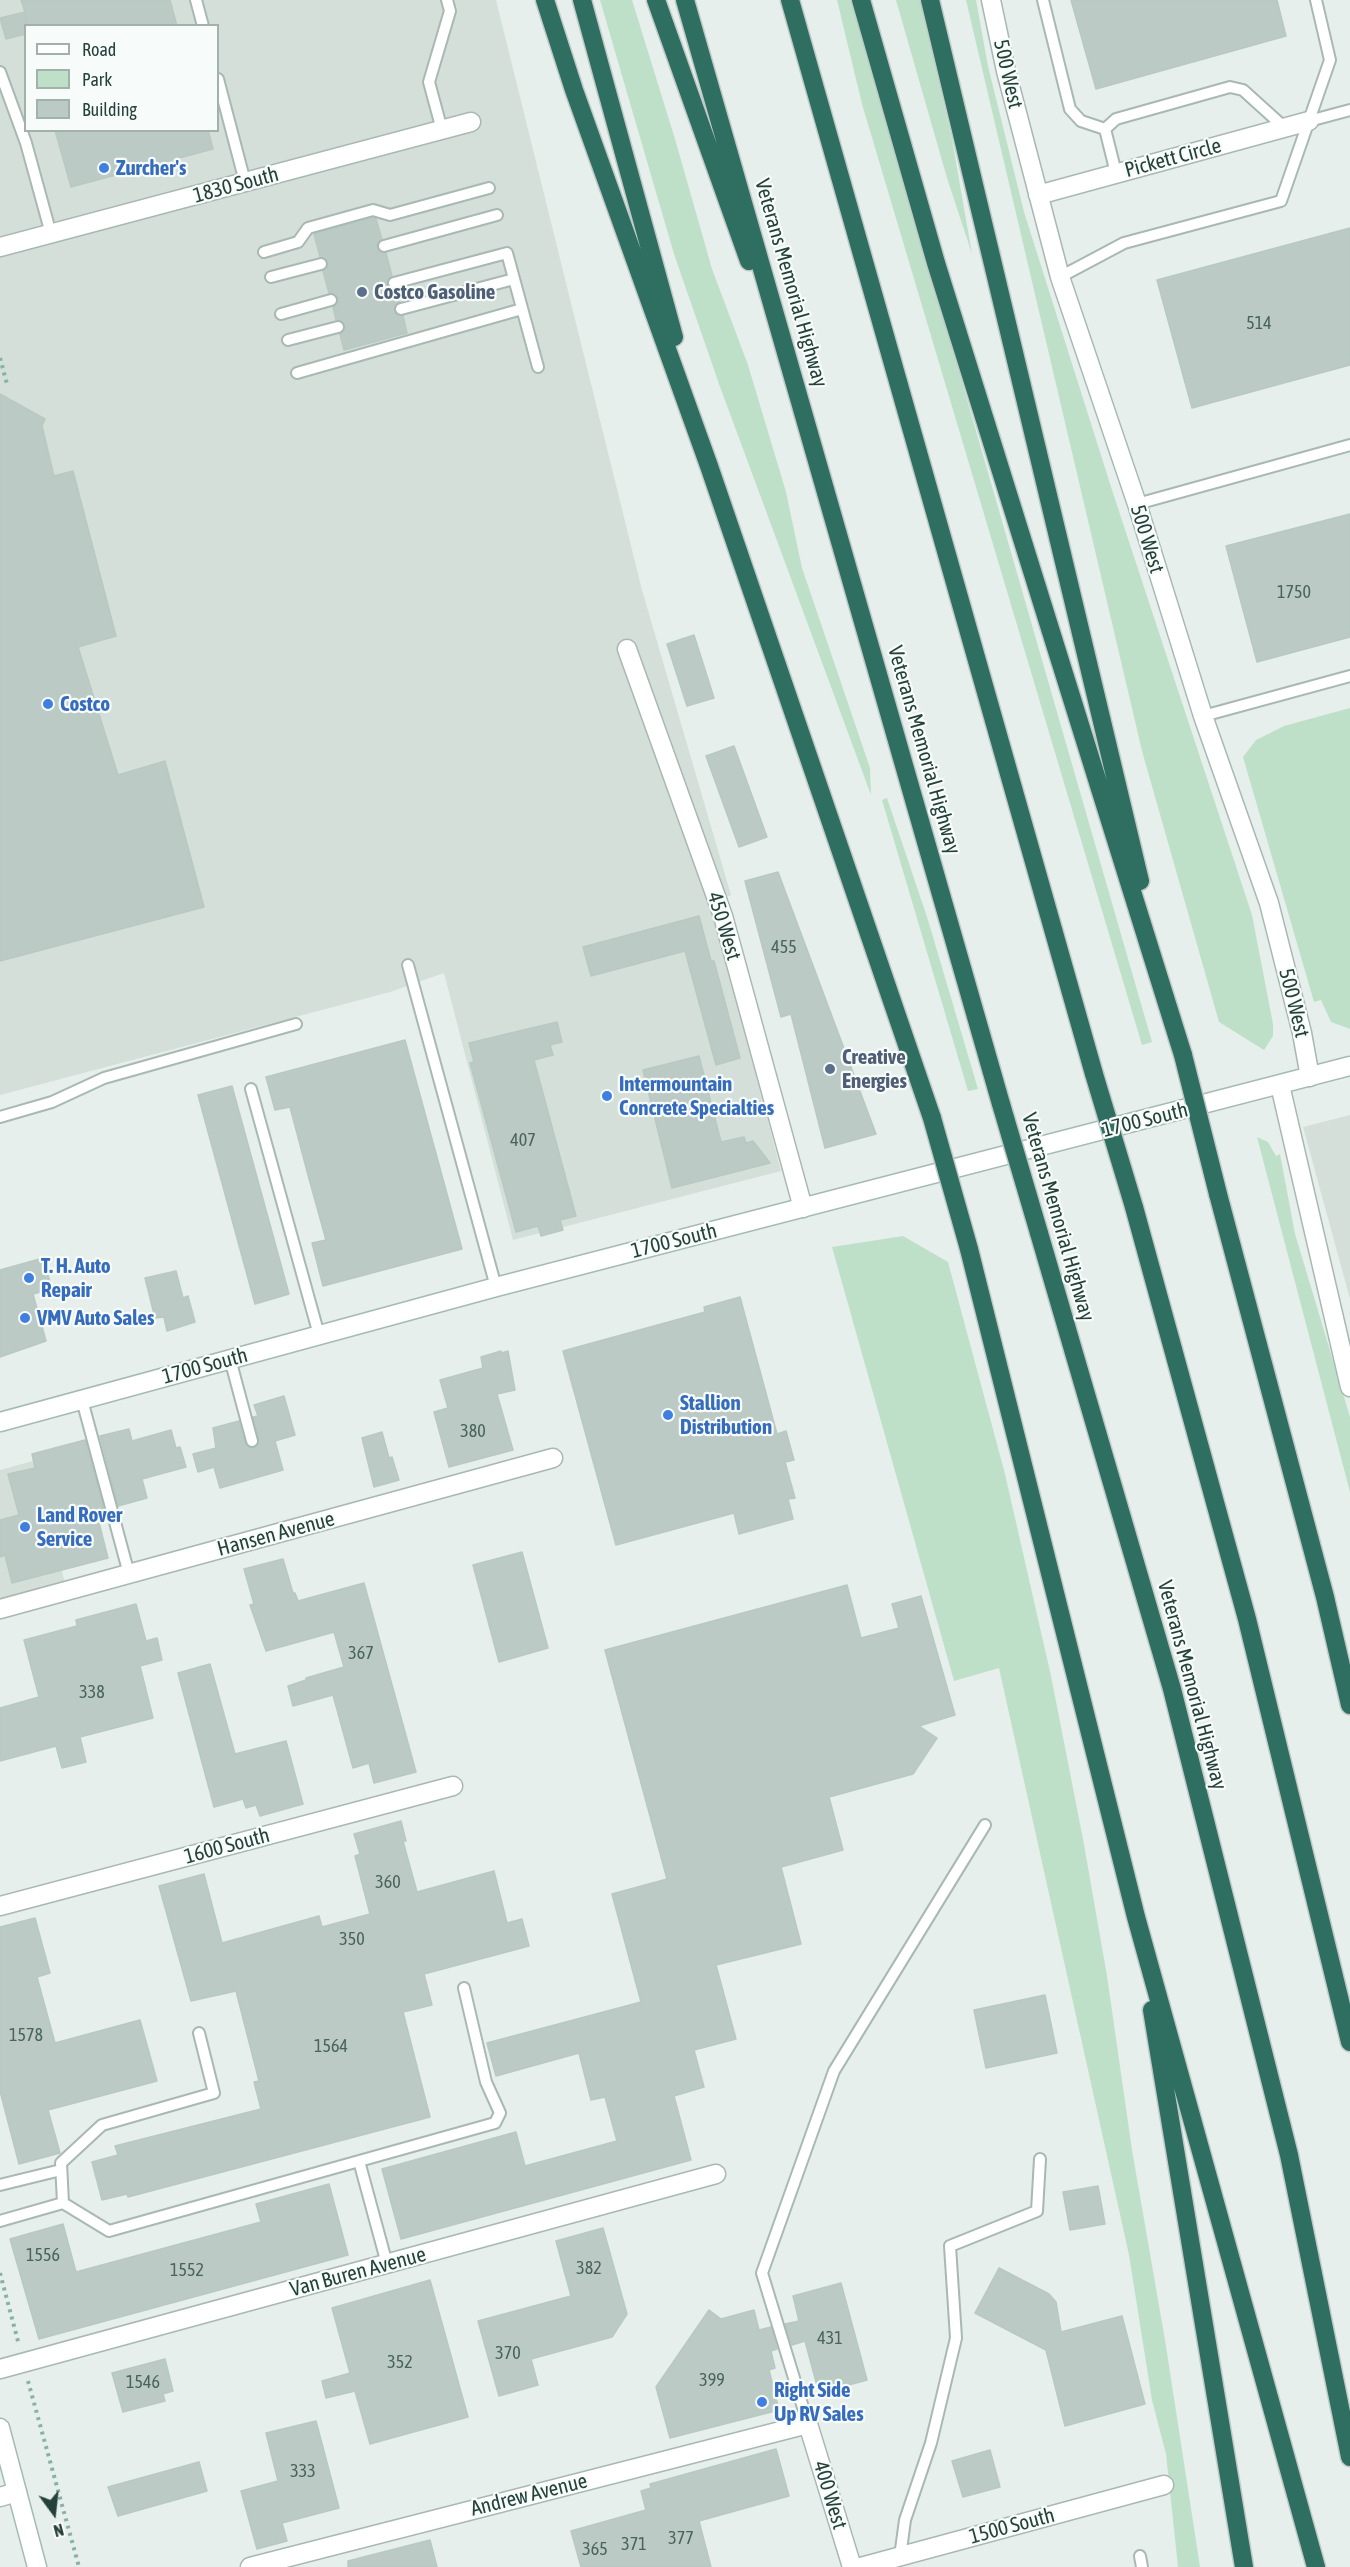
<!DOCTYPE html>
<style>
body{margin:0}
#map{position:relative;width:1350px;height:2567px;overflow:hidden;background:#e6efeb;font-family:"Asap Condensed",sans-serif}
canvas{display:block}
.legend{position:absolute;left:24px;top:24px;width:195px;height:108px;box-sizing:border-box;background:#f7fbf9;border:2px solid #a3b1ad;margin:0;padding:8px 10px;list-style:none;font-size:18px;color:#24423a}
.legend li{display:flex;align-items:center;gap:12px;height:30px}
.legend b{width:30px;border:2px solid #a3b1ad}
.north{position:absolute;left:24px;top:2483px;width:60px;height:60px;-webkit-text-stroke:4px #f7fbf9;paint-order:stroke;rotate:165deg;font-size:16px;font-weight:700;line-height:24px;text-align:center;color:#24423a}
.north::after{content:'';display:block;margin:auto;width:21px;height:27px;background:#24423a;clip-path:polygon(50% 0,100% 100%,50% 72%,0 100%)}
</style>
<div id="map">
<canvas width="1350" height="2567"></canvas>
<ul class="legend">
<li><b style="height:8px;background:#fff"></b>Road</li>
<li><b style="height:16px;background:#bfe0c8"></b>Park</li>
<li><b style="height:16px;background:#bbcac4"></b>Building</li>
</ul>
<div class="north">N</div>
</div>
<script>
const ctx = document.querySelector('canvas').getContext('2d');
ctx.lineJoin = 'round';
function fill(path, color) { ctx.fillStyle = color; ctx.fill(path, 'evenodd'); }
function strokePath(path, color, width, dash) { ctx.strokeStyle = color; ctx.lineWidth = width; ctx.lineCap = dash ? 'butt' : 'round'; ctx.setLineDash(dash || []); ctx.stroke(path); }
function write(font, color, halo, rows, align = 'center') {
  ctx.font = font + ' "Asap Condensed",sans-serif'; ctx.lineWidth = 4.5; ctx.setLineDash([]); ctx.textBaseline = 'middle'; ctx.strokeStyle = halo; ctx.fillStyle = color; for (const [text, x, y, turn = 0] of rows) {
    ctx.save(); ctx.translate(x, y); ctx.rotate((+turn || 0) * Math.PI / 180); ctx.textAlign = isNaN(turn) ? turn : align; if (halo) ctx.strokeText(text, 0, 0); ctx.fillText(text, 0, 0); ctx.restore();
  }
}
fill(new Path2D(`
 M0,0H496L642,590L731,895L711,904L781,1171L513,1240L444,973L390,992L0,1095ZM26,26H218V130H26Z
 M1350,1115V1299L1303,1127Z
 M33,1461L65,1583L0,1600V1470Z`), '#d4dfda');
fill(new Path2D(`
 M600,0H632L675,139L712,269L748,365L786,492L802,568L870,768L871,795L719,384L674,254Z
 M837,0H852L1152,1042L1142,1045L862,104Z
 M896,0H920L952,139L972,254L947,178Z
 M966,0H976L988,66L1024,212L1112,490L1252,915L1273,1024V1036L1264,1050L1219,1022L1142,751Z
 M1350,708V1029L1331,1022L1321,1000L1314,1002L1243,757L1256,740L1284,726Z
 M887,798L928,920L978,1089L968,1091L882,800Z
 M1257,1137L1268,1142L1276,1156L1280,1154L1295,1234L1350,1417V1492Z
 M903,1236L948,1262L1005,1474L1051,1676L1083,1839L1107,1976L1132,2150L1165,2340L1200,2567H1178L1166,2454L1152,2400L1129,2255L999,1668L954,1681L832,1247Z`), '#bfe0c8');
const building = new Path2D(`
 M21,0H170L177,26H28L26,15V34L6,39L0,18L25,12Z
 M1071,0H1277L1286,36L1096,89Z
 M55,130H208L213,149L71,187Z
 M373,218L376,219L382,239L377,244V249L386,253L392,276L387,280V285L396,290L399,302L394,306V311L403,316L407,333L344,350L340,334L345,330V325L341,320H336L333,307L337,305L338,299L336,294L329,293L323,271L328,267V262L320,257L314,234Z
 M1350,228V365L1192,408L1157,280Z
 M0,394L45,419L42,426L54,476L73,471L116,636L78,647L118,775L165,761L204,907L0,961Z
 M1350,514V637L1257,662L1226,546Z
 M694,635L714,698L687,706L667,644Z
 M734,746L767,837L739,847L706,756Z
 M778,872L876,1134L825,1148L791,1014L781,1017L745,881Z
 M699,916L711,961H714L740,1058L716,1065L685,951L591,976L583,947Z
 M557,1022L562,1042L550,1045L553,1055L534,1060L576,1216L560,1220L563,1230L541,1236L538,1226L516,1232L470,1063L474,1062L469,1043Z
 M405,1040L462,1249L323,1286L312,1243L326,1240L308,1175L290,1107L275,1110L266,1077Z
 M699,1056L721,1142L744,1137L746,1143L753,1141L770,1163L672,1188L643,1070Z
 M232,1086L289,1294L255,1304L198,1095Z
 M43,1258L52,1289L33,1294L46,1341L0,1357V1270Z
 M176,1271L183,1298L188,1296L195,1322L167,1331L164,1317L155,1318L145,1278Z
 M740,1297L777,1434L786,1431L794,1460L785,1462L795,1498L788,1499L793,1519L739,1534L734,1513L616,1545L563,1351L705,1312L704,1307Z
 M501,1351V1353L508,1351L515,1390L497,1394L513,1450L449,1467L434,1412L448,1408L440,1380L483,1368L481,1357Z
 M284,1396L295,1435L275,1441L283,1470L220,1488L214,1467L198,1472L193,1454L216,1448L213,1428L239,1421L245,1443L250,1448H254L259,1440L253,1417L258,1416L254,1405Z
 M129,1429L132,1441L171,1430L176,1448L180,1447L186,1467L142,1479L147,1498L118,1506L100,1436Z
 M382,1432L389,1458L392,1457L399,1480L374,1487L362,1438Z
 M85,1440L104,1509L96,1511L108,1558L12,1583L5,1555L0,1557V1520L19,1515L8,1474L35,1468L32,1454Z
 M522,1552L548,1648L499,1662L473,1565Z
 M283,1559L293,1593H295L298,1601L364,1583L416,1772L374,1783L369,1763L353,1768L333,1695L293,1706L288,1686L306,1680V1678L344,1667L334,1632L266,1651L250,1605L254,1604L244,1569Z
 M847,1585L861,1638L899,1628L892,1604L921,1596L955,1715L919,1726L937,1738L913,1774L829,1797L843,1850L781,1867L801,1944L716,1965L736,2039L694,2050L704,2087L674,2096L691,2160L401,2239L382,2169L516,2132L525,2166L617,2141L605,2097L591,2100L579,2053L496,2076L487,2043L641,2002L612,1894L667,1879L605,1650Z
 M136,1604L146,1641L157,1638L162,1660L140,1666L153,1718L80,1737L86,1762L62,1768L56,1746L0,1761V1708L39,1697L24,1640L77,1626L76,1620Z
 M210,1664L235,1754L286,1741L303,1804L260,1816L256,1805L246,1808L243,1799L214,1807L178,1673Z
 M401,1821L406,1841H403L417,1892L494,1871L507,1923L522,1919L529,1946L424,1974L432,2005L403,2012L430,2117L128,2197L127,2194L102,2200L92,2162L118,2155L115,2146L261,2109L254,2082L259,2081L236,1991L191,2001L159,1886L204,1874L222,1943L319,1916L322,1927L370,1914L355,1856L360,1854L354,1834Z
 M35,1918L50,1973L37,1977L55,2043L140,2020L157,2081L48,2110L60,2153L19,2164L0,2091V1927Z
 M1045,1995L1057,2053L986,2068L974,2010Z
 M329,2184L348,2255L39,2339L10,2239L63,2224L76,2272L261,2222L256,2204Z
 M1098,2186L1105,2224L1070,2230L1063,2192Z
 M603,2228L627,2314L612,2337L531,2359L538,2385L499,2396L478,2321L571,2296L556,2241Z
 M999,2268L1049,2294L1056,2302L1061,2332L1122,2316L1145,2404L1065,2426L1046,2350L975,2313Z
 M430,2280L468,2417L370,2444L355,2391L326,2398L322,2381L350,2373L332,2308Z
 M841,2283L867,2380L819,2393L805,2341L792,2345L785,2324L799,2321L793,2296Z
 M709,2310L721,2319L754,2310L759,2330L771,2327L777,2349L771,2351L775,2368L769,2370L779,2410L670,2438L656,2387Z
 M165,2359L173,2391L163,2394L165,2401L123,2412L112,2373Z
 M316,2421L339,2508L282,2523L287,2541L257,2549L241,2491L278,2481L266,2433Z
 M776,2449L789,2496L699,2521L711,2567H581L571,2531L646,2510L641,2491L651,2488L650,2484Z
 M990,2450L1000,2487L963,2497L952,2461Z
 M199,2462L207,2491L118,2516L108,2487Z
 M430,2540L437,2567H348V2561Z`);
fill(building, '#bbcac4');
strokePath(building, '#b8c9c2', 1.5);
const lane = new Path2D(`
 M196,0L203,26
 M1043,0L1070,109L1081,121L1105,129
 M0,72L26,143L51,234
 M218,79L245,182
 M1309,121L1350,110
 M442,130L429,82L450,11L447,0
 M1116,173L1105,129L1116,119L1230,87L1243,90L1285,128
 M384,246L497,215
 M264,252L298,242L308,228L373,210L390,215L489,188
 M271,277L321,264
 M1060,277L1124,243L1281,201L1330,60L1316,0
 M394,283L507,253L538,367
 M401,309L514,279
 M281,314L331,300
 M288,340L338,327
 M297,373L522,309
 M1137,504L1350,445
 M1203,716L1350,676
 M408,965L496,1287
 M251,1089L319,1335
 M0,1117L52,1102L104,1078L296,1024
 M230,1359L252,1441
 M82,1400L129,1574
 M359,2161L387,2264
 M0,2185L61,2170
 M63,2203L61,2163L102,2125L214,2093L199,2033
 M0,2221L63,2203L109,2231L495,2123L500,2113L486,2082L464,1988
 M808,2424L762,2273L834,2071L985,1825
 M1140,2556L1142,2567
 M900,2557L905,2520L931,2443L956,2338L950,2246L1037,2211L1040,2159`);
const street = new Path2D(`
 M991,0L1006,71L1060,277L1137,504L1203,716L1269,903L1302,1033L1310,1077
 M1038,195L1309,121
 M0,247L471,122
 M627,649L723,916L803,1208
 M1280,1085L1350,1387
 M0,1609L553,1458
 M0,1906L453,1786
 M0,2369L716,2174
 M0,2497L17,2492
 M250,2567L808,2424L852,2567
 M861,2567L1164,2485`);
const secondary = new Path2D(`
 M0,1422L496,1287L1350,1066
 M0,2428L37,2567`);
const highway = new Path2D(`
 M545,0L574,90L709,466L932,1118
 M582,0L674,337
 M656,0L749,261
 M685,0L1001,1104
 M790,0L1094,1074
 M861,0L936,263L1183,1055
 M930,0L1140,881
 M1218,1194L1325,1597L1350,1705
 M1134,1207L1247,1619L1350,2042
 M1039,1233L1172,1689L1289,2155L1350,2457
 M969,1249L1136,1917L1316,2567
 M1152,2010L1244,2567`);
strokePath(lane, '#a8b8b2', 14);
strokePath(street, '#a8b8b2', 21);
strokePath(secondary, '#a4bbb3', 21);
strokePath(highway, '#c2cac8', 21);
strokePath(new Path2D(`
 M0,358L7,384
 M0,2273L19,2345
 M28,2381L79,2567`), '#86b3a5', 4, [3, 4.5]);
strokePath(lane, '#fff', 10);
strokePath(street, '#fff', 18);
strokePath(secondary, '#fff', 18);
strokePath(highway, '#2f6f62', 18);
const highwayBridge = new Path2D(`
 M1183,1055L1218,1194
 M1094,1074L1134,1207
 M1001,1104L1039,1233
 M932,1118L969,1249`);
strokePath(highwayBridge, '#c2cac8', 21, []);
strokePath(highwayBridge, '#2f6f62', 18);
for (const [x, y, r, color] of [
 [104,168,6,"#3f7fe0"],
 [362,292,6,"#5c6f8a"],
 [48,704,6,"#3f7fe0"],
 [830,1069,6,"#5c6f8a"],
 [607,1096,6,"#3f7fe0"],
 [29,1278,6,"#3f7fe0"],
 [25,1318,6,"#3f7fe0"],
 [668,1415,6,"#3f7fe0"],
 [25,1527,6,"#3f7fe0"],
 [762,2402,6,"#3f7fe0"]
]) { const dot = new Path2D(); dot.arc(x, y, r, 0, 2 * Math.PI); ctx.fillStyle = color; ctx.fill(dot); strokePath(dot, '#f7fbf9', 2); }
write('18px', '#4a645c', null, [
 ["514",1259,323],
 ["1750",1294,592],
 ["455",784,947],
 ["407",523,1140],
 ["380",473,1431],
 ["367",361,1653],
 ["338",92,1692],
 ["360",388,1882],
 ["350",352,1939],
 ["1578",26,2035],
 ["1564",331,2046],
 ["1556",43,2255],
 ["382",589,2268],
 ["1552",187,2270],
 ["431",830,2338],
 ["370",508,2353],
 ["352",400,2362],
 ["399",712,2380],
 ["1546",143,2382],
 ["333",303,2471],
 ["377",681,2538],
 ["371",634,2544],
 ["365",595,2549]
]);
write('21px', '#24423a', '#f7fbf9', [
 ["500 West",1008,74,77],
 ["Pickett Circle",1173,158,-15],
 ["1830 South",236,185,-15],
 ["Veterans Memorial Highway",791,283,74],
 ["500 West",1147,539,73],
 ["Veterans Memorial Highway",924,750,74],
 ["450 West",724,926,73],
 ["500 West",1294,1003,76],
 ["1700 South",1145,1120,-14],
 ["Veterans Memorial Highway",1058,1217,74],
 ["1700 South",674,1241,-14],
 ["1700 South",205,1366,-15],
 ["Hansen Avenue",276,1534,-15],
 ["Veterans Memorial Highway",1192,1685,75],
 ["1600 South",227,1846,-15],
 ["Van Buren Avenue",358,2272,-15],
 ["Andrew Avenue",529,2495,-14],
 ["400 West",830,2495,73],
 ["1500 South",1012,2526,-15]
]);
write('bold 21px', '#366cbe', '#f7fbf9', [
 ["Zurcher's",116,168],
 ["Costco",60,704],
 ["Intermountain",619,1084],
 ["Concrete Specialties",619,1108],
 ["T. H. Auto",41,1266],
 ["Repair",41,1290],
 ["VMV Auto Sales",37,1318],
 ["Stallion",680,1403],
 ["Distribution",680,1427],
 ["Land Rover",37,1515],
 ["Service",37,1539],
 ["Right Side",774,2390],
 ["Up RV Sales",774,2414]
], 'left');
write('bold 21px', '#4e5e75', '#f7fbf9', [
 ["Costco Gasoline",374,292],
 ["Creative",842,1057],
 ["Energies",842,1081]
], 'left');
</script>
